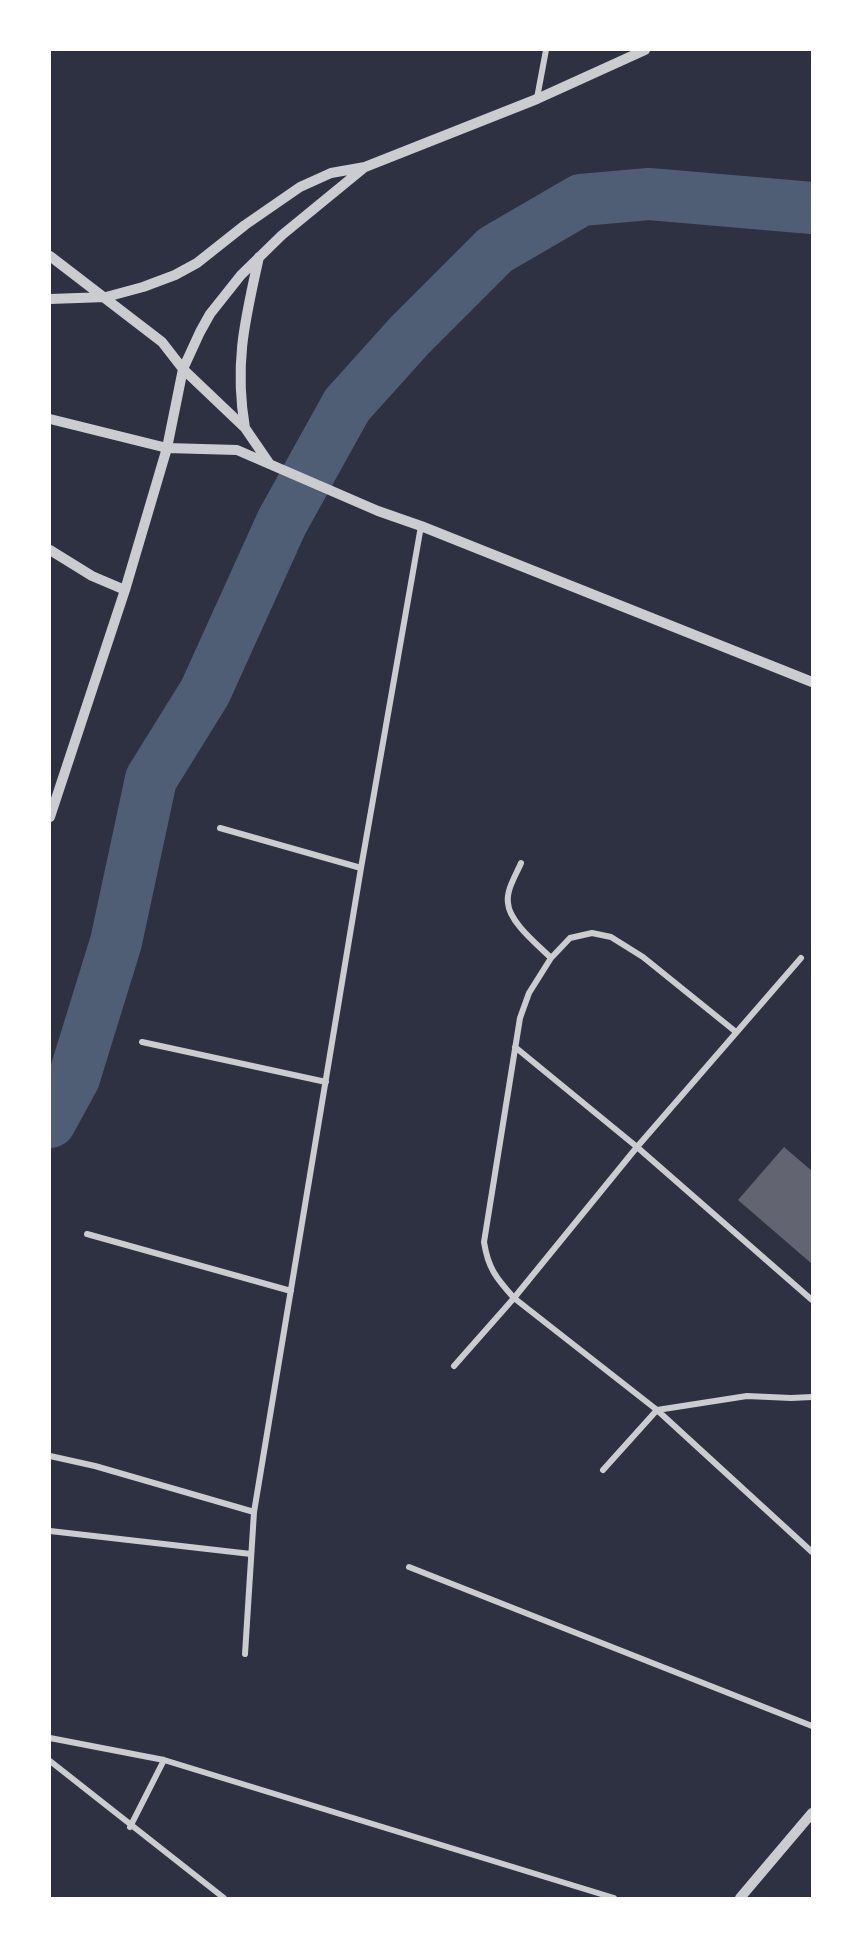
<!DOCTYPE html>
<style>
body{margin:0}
#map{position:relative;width:862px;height:1948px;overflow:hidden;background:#2d3142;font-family:"Source Sans 3",sans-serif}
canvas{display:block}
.frame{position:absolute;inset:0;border:51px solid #fff;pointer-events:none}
</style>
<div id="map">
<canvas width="862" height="1948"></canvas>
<div class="frame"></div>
</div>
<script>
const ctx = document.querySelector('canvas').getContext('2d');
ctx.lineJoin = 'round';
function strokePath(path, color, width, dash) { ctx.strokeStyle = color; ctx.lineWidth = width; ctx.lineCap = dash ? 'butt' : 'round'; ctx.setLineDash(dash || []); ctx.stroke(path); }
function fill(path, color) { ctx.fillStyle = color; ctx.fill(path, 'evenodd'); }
strokePath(new Path2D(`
 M50,1122L74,1078L116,942L151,779L205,692L282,522L347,405L410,335L495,250L581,200L649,194L812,208`), '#4f5d75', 52);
fill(new Path2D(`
 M784,1147L812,1171V1264L738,1200Z`), '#626471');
strokePath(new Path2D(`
 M537,98L546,50
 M220,828L361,868
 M521,863C516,875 506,890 508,903C509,922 538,945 551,958
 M736,1032L643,957L611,937L592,933L570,938L551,958L529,993L520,1018L484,1242C488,1268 496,1278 514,1298L657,1410L812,1552
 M142,1042L326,1082
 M515,1047L637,1147L812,1300
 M87,1234L291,1291
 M454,1366L514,1298L637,1147L801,958
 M50,1456L95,1466L254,1512
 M603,1470L657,1410L747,1396L791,1398L812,1397
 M50,1531L251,1554
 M409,1567L812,1726
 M245,1654L254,1512L361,868L421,526
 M50,1738L164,1760L614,1898
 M50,1761L224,1898
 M130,1827L164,1760`), '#caccd0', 6);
strokePath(new Path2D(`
 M50,256L162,342L183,369L245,428L269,463
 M50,299L106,297L143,287L175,275L197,263L245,225L300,187L331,173L365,167L537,99L645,50
 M50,419L167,448L237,450L378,511L421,526L812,682
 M245,428C234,363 245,320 259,257
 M50,550L92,576L125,590
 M50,817L125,590L167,448L183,369L200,332L210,314L241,275L282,235L365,167
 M740,1898L812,1813`), '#caccd0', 10);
</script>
